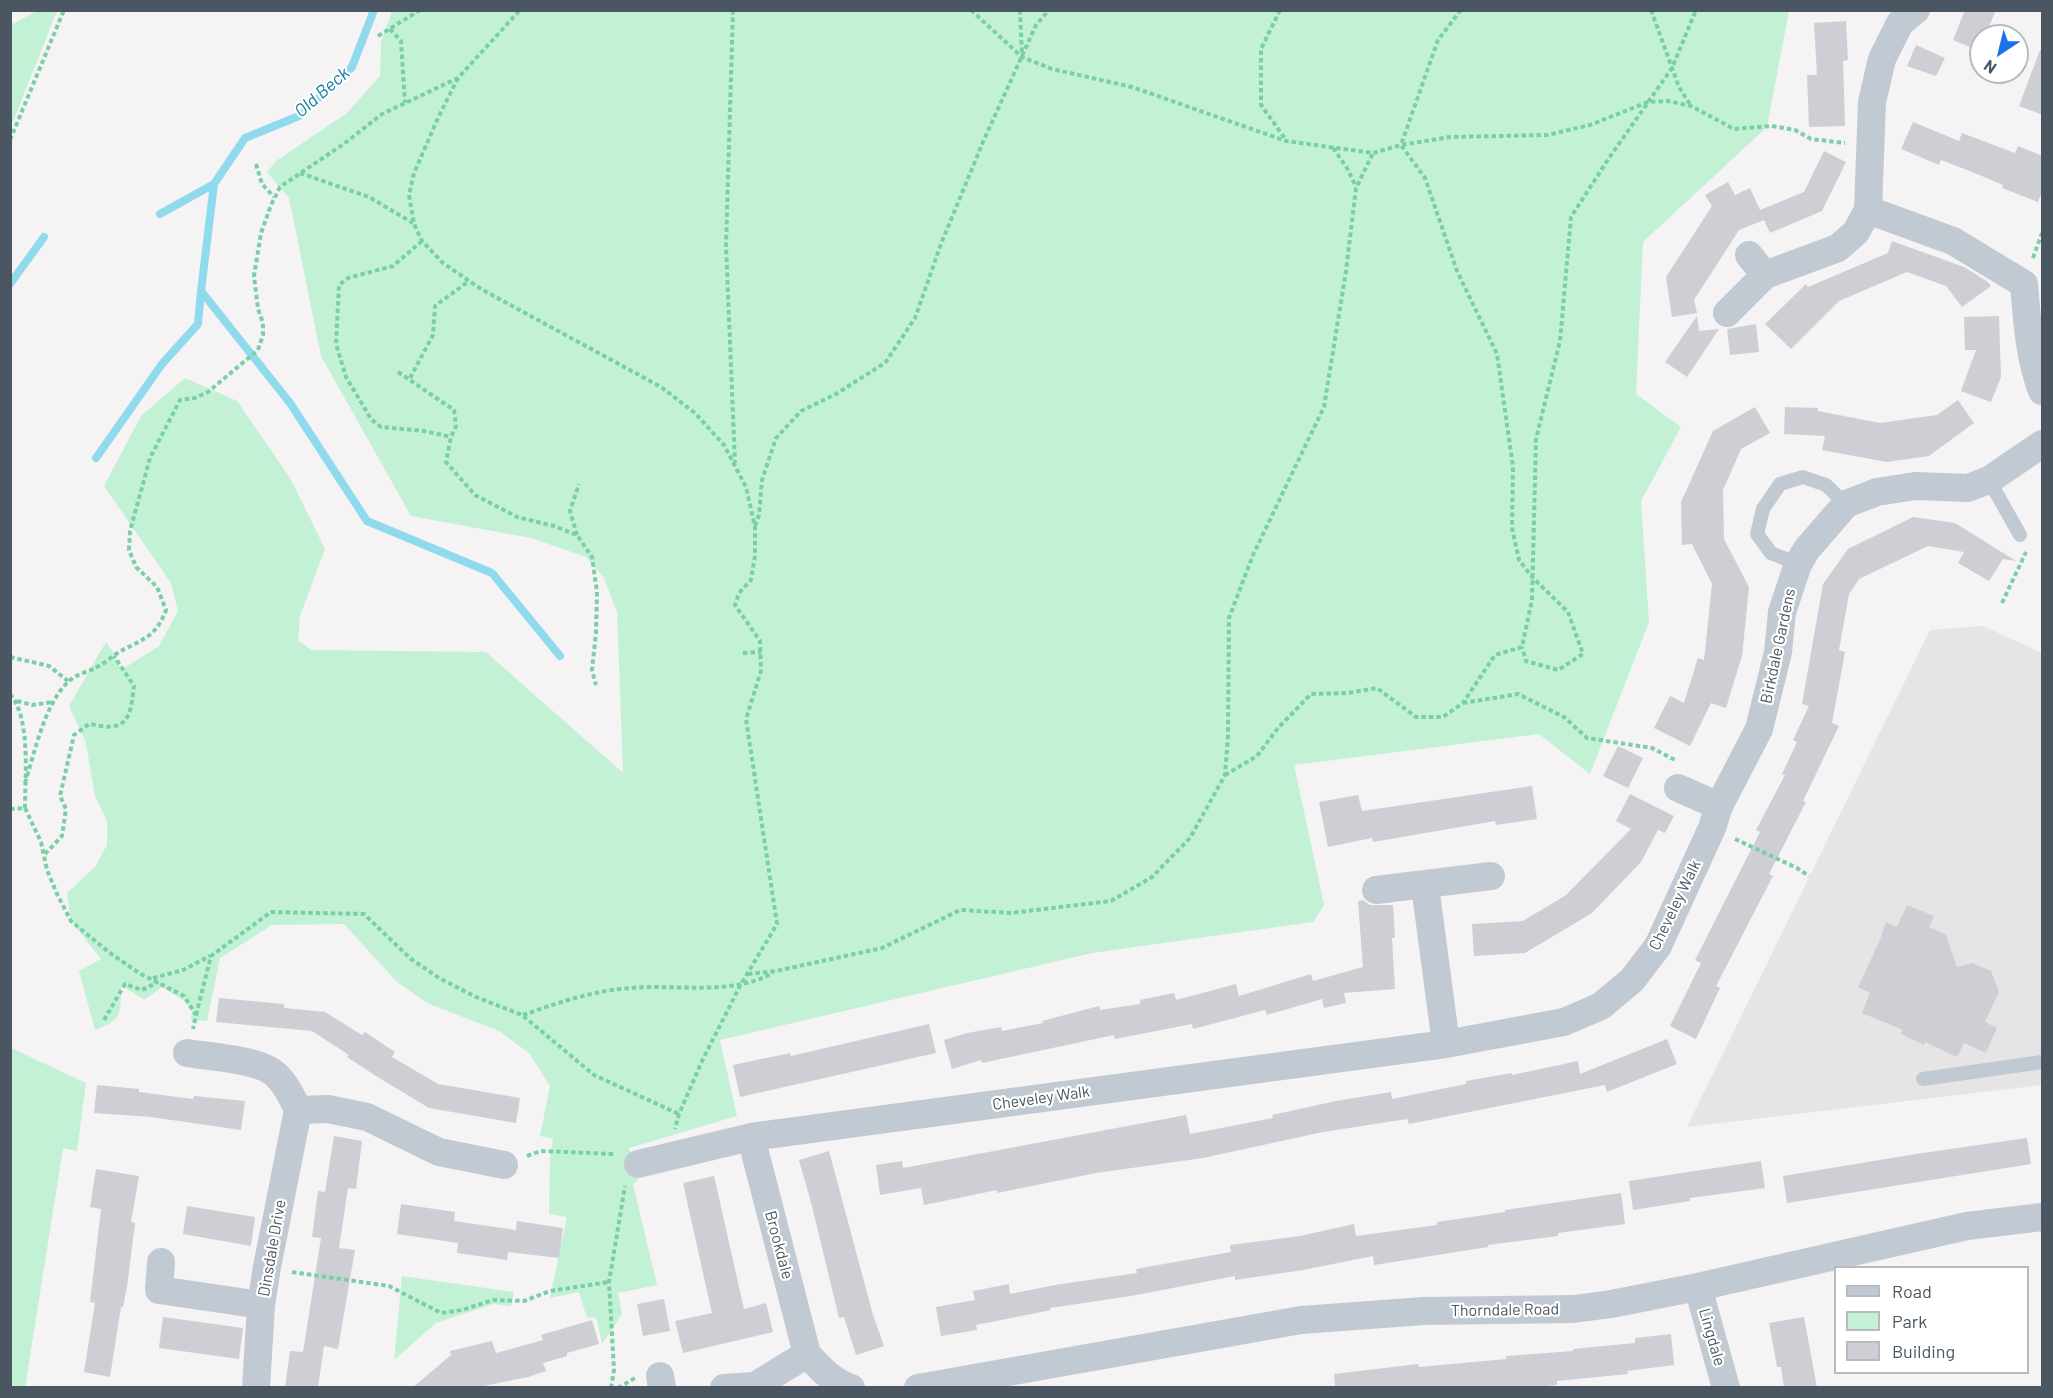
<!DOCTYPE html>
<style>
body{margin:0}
#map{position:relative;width:2053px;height:1398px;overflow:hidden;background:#f5f3f3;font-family:Barlow,sans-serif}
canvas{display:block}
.frame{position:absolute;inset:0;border:12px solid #4a5661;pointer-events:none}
.legend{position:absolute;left:1834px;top:1266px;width:195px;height:108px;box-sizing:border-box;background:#fff;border:2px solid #b7bbc0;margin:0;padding:8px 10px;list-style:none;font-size:18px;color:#4a5661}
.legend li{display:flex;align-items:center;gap:12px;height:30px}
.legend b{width:30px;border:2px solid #b7bbc0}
.north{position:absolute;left:1969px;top:24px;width:60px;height:60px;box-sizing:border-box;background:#fff;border:2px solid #b7bbc0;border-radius:50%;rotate:215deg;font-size:16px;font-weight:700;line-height:24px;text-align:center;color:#4a5661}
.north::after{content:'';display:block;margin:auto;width:21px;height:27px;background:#1a73e8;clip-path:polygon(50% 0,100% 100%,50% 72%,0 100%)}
</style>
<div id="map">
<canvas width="2053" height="1398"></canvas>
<div class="frame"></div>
<ul class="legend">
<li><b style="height:8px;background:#c1cad2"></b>Road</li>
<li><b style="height:16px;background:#c3f1d5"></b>Park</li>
<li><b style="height:16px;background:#cdcfd5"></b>Building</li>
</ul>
<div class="north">N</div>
</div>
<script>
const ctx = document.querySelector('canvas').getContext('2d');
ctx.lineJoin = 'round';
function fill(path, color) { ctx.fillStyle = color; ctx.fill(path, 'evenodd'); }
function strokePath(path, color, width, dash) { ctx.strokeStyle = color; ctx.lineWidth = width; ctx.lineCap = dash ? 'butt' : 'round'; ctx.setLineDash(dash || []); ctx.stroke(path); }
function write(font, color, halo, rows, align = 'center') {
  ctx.font = font + ' Barlow,sans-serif'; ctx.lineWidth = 4.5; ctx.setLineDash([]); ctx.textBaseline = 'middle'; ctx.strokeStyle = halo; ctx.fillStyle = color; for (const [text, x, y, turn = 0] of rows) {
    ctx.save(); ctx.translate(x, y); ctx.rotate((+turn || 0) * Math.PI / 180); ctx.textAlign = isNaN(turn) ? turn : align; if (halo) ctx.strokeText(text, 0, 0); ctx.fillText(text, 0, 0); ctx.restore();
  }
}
fill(new Path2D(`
 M1983,626L2042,653V1085L1687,1127L1930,630Z`), '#e6e4e5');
fill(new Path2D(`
 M37,11H57L11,127V25Z
 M392,11H1789L1767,127L1643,242L1636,394L1681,427L1641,501L1649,622L1590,774L1539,734L1294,765L1324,905L1313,922L1092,953L720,1040L737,1116L629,1148L638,1181L633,1184L657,1285L618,1293L622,1314L602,1344L596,1317L587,1318L579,1292L550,1298L567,1217L549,1214L550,1159L553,1139L540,1136L550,1086L529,1053L499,1031L427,1003L396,981L344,924L272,925L220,958L207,1021L191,1020L192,1011L186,1002L162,987L144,1000L121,985C120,1015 124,1018 95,1030L79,971L101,959L71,921L67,893L95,867L107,845V821L95,796L86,743L69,706L106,642L115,655L121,670L159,646L178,611L171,583L104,486L141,416L185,378L237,401L290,478L325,549L300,616L298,640L311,650L486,652L623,773L617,612L604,578L586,557L531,538L411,516L321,356L289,198L267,172L276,161L347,113L380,76L381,42Z
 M11,1048L86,1083L77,1151L63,1148L25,1388L10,1387Z
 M402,1276L514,1292L511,1306L493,1304L436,1323L394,1360Z`), '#c3f1d5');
strokePath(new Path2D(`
 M214,184L201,291L290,403L367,521L492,573L560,656
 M160,214L214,184L245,138L299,116L352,67L374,10
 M10,284L44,237
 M96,458L162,364L198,324L201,291`), '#90daee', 8);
fill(new Path2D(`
 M1965,10H1996L1985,36H1981L1979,51L1953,40Z
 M1846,21L1848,60L1843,61L1845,126L1809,127L1807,75H1817L1814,23Z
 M1916,45L1945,58L1936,76L1907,66Z
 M2040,50H2043V115L2019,106Z
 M1913,122L1959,141L1962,133L2015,153L2018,146L2043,156V189L2038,202L2002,188L2003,185L1977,174L1941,160L1939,165L1901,149Z
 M1824,151L1846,162L1822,211L1770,233L1764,220L1739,230L1694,300L1697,313L1672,317L1666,277L1712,206L1705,195L1728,182L1735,195L1750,188L1760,210L1804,192Z
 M1892,241L1964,267L1988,282L1991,286L1962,307L1946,286L1907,272L1839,301L1791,349L1765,324L1806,284L1808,287L1888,253Z
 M1697,316L1699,331L1719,329L1687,377L1665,362Z
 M1999,316L2001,377L1991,402L1961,391L1976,350H1965L1964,317Z
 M1756,324L1759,352L1730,355L1727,329Z
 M1958,400L1974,423L1929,456L1887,462L1822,450L1825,436L1784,434L1785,407L1818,408V411L1880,423L1937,415Z
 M1755,407L1770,433L1741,449L1723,490L1724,539L1749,587L1742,656L1726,708L1711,703L1690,746L1654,728L1670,696L1684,703L1698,658L1704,660L1712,584L1692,544L1682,545L1681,502L1713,431Z
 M1913,517L1955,523L2016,561L2003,559L1989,581L1958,563L1964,552L1928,546L1859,579L1849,594L1839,650L1845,652L1832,723L1839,726L1803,801L1806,802L1769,874L1773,876L1716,986L1720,988L1696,1039L1670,1026L1701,963L1695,960L1760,832L1756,830L1785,775L1782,774L1797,742L1793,740L1809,706L1802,704L1823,584L1848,549Z
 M1618,746L1643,758L1628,788L1603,776Z
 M1532,786L1537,819L1496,825L1495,821L1373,842L1372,838L1328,847L1319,802L1358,795L1362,811Z
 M1630,794L1674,816L1665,833L1658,830L1641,862L1592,913L1525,953L1474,956L1472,924L1523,921L1566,895L1631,829L1616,821Z
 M1363,900L1370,905H1393L1395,938H1392L1395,989L1344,993L1346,1003L1324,1008L1322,999L1267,1015L1265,1010L1193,1029L1192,1024L1115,1039L1114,1035L982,1063L981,1060L952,1069L944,1040L967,1033L1001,1027L1002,1031L1043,1023L1042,1021L1099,1006L1100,1010L1140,1004V1000L1174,993L1176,1000L1236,984L1239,996L1311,974L1313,981L1363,967L1358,901Z
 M1907,905L1934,916L1929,927L1946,935L1957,967L1972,963L1991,971L1999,992L1985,1022L1997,1028L1986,1053L1964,1043L1957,1057L1925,1042L1924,1045L1901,1034L1903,1030L1862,1013L1870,993L1858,987L1880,940L1886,922L1897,927Z
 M219,998L284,1004V1008L325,1012L362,1035L365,1032L395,1052L392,1057L438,1084L520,1098L516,1123L429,1108L376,1076L347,1057L349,1055L312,1031L216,1022Z
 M929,1024L936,1053L740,1097L733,1065L790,1053L791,1056Z
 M1667,1039L1677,1064L1607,1092L1605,1085L1409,1124L1407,1119L1323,1132L1203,1158L1096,1173L997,1193V1190L924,1205L921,1188L880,1195L876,1165L902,1161L903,1168L1186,1115L1190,1134L1273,1118L1272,1115L1336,1101L1391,1092L1392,1099L1466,1084V1081L1512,1073V1075L1578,1061L1580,1074Z
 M97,1085L139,1089V1092L193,1099L194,1096L245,1101L241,1130L151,1117L94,1113Z
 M334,1136L362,1141L356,1189L348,1188L339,1248L355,1250L338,1349L324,1346L318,1388H285L290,1351L303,1352L321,1238L312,1237L318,1191L325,1192Z
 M2027,1138L2031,1164L1787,1203L1783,1176L1916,1154Z
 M829,1151L873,1315L884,1346L856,1355L844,1317L839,1318L812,1206L799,1160Z
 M1761,1161L1765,1188L1690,1198V1201L1633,1210L1629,1181Z
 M96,1169L139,1176L131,1222L135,1223L127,1287L123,1307H121L110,1377L84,1372L95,1303L90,1302L101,1209L90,1207Z
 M714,1176L744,1309L766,1303L773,1332L683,1353L675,1321L712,1313L683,1183Z
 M1621,1193L1625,1224L1558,1233V1236L1488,1245V1247L1374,1265L1373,1256L1303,1270L1235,1280V1276L1131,1296L1050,1308L1051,1310L976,1325L977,1330L941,1336L936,1307L975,1300L973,1291L1009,1284L1010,1294L1055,1285L1137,1273L1136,1269L1231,1252L1230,1245L1300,1236L1354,1224L1356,1236L1437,1225V1222L1505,1212V1210Z
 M401,1204L455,1212L454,1221L516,1230L517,1221L563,1228L559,1258L508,1252L507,1260L457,1253L458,1243L397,1234Z
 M187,1206L255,1217L251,1246L183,1234Z
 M664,1299L670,1331L643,1336L637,1304Z
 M163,1317L243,1328L239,1359L159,1348Z
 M1804,1317L1817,1388H1784L1781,1367H1777L1769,1323Z
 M592,1320L599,1344L567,1353V1356L543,1363L546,1371L528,1377L474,1388H412L451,1355L450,1351L492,1341L496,1353L543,1340L541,1335Z
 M1671,1334L1674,1365L1627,1371L1628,1374L1557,1381V1385L1524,1388H1335L1334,1374L1418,1364L1419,1367L1506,1359V1356L1573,1351V1349L1635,1343V1338Z`), '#cdcfd5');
strokePath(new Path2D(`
 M733,10L726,246L735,463
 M971,10L1022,57L1052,69L1132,87L1286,141L1373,153L1401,145L1450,137L1547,135L1590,125L1648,102L1668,101L1691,106L1734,129L1772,126L1795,130L1811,139L1845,143
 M1020,10L1022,55
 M1280,10L1261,49V105L1286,140
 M1461,10L1438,40L1401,145L1425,178L1457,271L1497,354L1513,467L1512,528L1519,560L1533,578L1568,612L1583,654L1558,670L1526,661L1522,647
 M1651,10L1679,87L1691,106
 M390,29L401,41L405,103
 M378,36L420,10
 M458,78L438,118L414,173L409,195L414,224L422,241L443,263L481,289L661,387L695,413L724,445L746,487L755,527V556L751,580L739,593L735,605L760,641L761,671L746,719L777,924L740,986L702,1061L679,1114L675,1129
 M10,140L64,10
 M1333,148L1347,168L1356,187
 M256,164L262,184L274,197
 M300,173L369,197L413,223
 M422,241L393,266L348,278L339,285L336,344L346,377L371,419L381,427L424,431L451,437
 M2033,258L2042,233
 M398,372L454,410L456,426L451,437L446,462L475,495L517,517L554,526L577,535L592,557L597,592L596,633L592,670L596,685
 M410,378L433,335L435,306L469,281
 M755,526L759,515L762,480L776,438L801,411L836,394L885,363L915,318L941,244L983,142L1036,25L1049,10
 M577,535L570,511L579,484
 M2002,603L2026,552
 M743,653L761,652
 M10,657L49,666L68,681
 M10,694C31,718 25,777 25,808L10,809
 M17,701L32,705L53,702
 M1463,703L1518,694L1564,717L1587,738L1652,748L1675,760
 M1225,775L1257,756L1278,728L1311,694L1348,693L1377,688L1416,717H1443L1463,703L1495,655L1522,647L1532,600L1536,439L1560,341L1571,217L1609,158L1672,68L1696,10
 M25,783C35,752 44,705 68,682C76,674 88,672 97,667C104,664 110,658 116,654C140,639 155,640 166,610L157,587L136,567L129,550L130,531L150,458L180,400L195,398L208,392L258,350L263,335V323L258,309L254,276L261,233L271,205L280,187L345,143L382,114L458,78L520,10
 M25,808L41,842L47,870L57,894L71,921L110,953L139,973L184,996L196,1015L193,1029
 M1735,839L1797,868L1809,876
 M45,854L62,836L66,809L60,796L74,735L89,724C97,725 106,728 114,726C132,724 132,699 134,686L114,656
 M748,974L776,971L882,948L960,910L1011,913L1111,901L1152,877L1190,838L1225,775L1228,736L1229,618L1253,555L1324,407L1346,271L1356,188L1373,153
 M153,978L183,970L210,956
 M196,1015L211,956L271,912L364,914L411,959L439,978L476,997L522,1015L594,1075L679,1114
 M523,1015C557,1003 595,990 631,988C678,984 731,996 773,973
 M104,1020L125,984L142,990L158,982
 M527,1156L541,1151L614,1154
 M292,1272L389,1286L441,1313L462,1310L493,1300L524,1301L550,1291L609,1282
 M611,1388L614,1370L609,1282L625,1186
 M618,1388L635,1378`), '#7ad0a6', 4, [4.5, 3]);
strokePath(new Path2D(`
 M1989,480L2020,535
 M1798,564L1771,553L1757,534L1763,509L1780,484L1803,477L1826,485L1846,504
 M1923,1079L2042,1062`), '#c1cad2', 14);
strokePath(new Path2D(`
 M1868,210L1953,241L2024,284C2027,320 2029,357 2042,391
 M1749,255L1765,275
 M1727,313L1765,275L1838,248L1856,232L1868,210L1872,102L1882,59L1900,23L1916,10
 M1678,788L1719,806
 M1425,886L1446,1044
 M1376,890L1491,876
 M187,1053C210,1057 258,1059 275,1074C286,1084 292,1097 298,1110L328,1109L367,1117L439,1152L504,1165
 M751,1137L807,1354C820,1368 832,1382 851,1388
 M638,1164L751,1137L1446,1044L1564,1022L1601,1006L1632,980L1658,946L1712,828L1719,806L1759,729L1778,652L1782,612L1798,564L1807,549L1846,504L1877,492L1915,486L1968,488L1989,480L2042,444
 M161,1262L159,1290L261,1305
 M1698,1287L1726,1388
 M660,1376L662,1388
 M256,1388L261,1305L267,1267L298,1110
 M724,1388L755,1386L807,1354
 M918,1388L1301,1320L1424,1311L1574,1309L1611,1304L1698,1287L1967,1226L2042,1217`), '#c1cad2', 28);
write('16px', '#4a5661', '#fff', [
 ["Birkdale Gardens",1778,646,-78],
 ["Cheveley Walk",1675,905,-64],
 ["Cheveley Walk",1041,1098,-8],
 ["Brookdale",779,1245,75],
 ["Dinsdale Drive",272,1248,-80],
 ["Thorndale Road",1505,1310,-1],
 ["Lingdale",1712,1337,74]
]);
write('italic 18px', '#0c7c9b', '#fff', [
 ["Old Beck",322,92,-41]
]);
</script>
